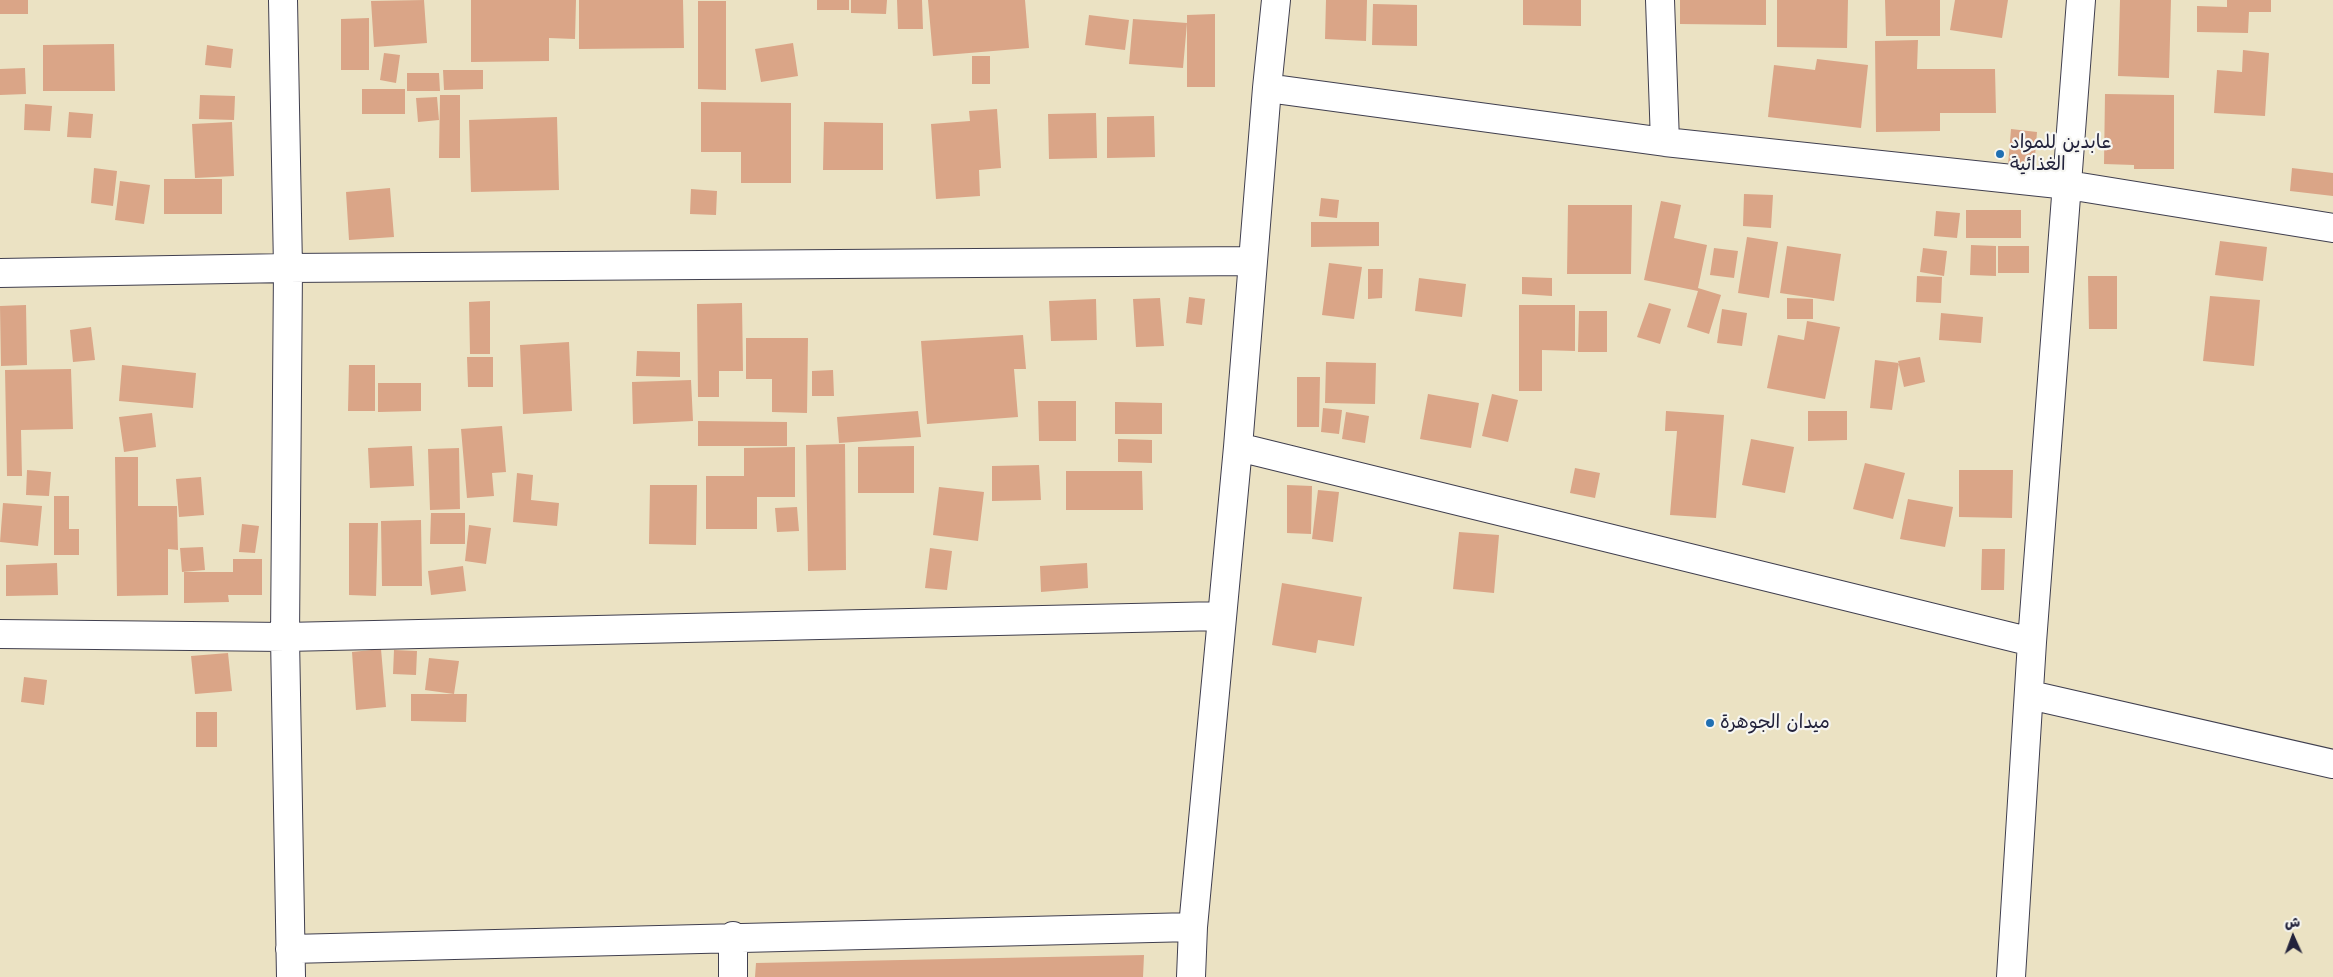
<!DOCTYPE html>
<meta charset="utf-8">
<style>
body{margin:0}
#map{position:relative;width:2333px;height:977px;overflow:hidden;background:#ebe2c3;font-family:"Shantell Sans","Playpen Sans Arabic",sans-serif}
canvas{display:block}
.north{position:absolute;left:2268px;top:912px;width:50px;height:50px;-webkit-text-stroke:4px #f6f6f2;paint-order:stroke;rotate:358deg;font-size:14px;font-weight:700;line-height:20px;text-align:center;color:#22223b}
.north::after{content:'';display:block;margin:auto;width:18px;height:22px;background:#22223b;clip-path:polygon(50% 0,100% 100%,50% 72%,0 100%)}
</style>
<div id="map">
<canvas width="2333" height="977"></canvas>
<div class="north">ش</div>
</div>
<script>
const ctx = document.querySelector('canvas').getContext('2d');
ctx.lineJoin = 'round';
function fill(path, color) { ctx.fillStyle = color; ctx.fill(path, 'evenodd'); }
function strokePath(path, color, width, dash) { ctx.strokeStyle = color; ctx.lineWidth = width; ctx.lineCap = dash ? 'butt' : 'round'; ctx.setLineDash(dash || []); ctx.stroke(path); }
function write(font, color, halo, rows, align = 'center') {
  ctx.font = font + ' "Shantell Sans","Playpen Sans Arabic",sans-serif'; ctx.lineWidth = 4.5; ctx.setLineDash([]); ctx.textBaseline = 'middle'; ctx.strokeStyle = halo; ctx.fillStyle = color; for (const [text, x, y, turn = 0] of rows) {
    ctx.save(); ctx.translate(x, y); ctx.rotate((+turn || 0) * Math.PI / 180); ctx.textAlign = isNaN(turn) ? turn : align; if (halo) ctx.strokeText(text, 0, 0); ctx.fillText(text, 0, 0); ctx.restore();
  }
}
fill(new Path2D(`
 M0,0H28V14H0Z
 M424,0L427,43L374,47L371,1Z
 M471,0H576L575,39L549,38V61L471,62Z
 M579,0H683L684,48L579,49Z
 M817,0H849V10H817Z
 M851,0H887L886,14L851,13Z
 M897,0H922L923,29H898Z
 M928,0H1025L1029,48L933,56Z
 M1326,0H1367L1366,41L1325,39Z
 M1523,0H1581V26L1523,25Z
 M1680,0H1766V25L1680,24Z
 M1777,0H1848L1847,48L1777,47Z
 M1885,0H1940V36H1886Z
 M1955,0H2008L2002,38L1950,30Z
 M2120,0H2171L2169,78L2118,76Z
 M2227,0H2271V12H2249L2248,33L2197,32V6L2227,7Z
 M698,1H726V90L698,89Z
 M1373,4L1417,5V46L1372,45Z
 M1215,14V87H1187V15Z
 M1089,15L1129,20L1125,50L1085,45Z
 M369,18V70H341V19Z
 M1133,19L1187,23L1183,68L1129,64Z
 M1918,40L1917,69H1995L1996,113H1940V131L1876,132L1875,41Z
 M793,43L798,76L761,82L755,49Z
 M114,44L115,91H43V45Z
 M207,45L233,49L231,68L205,65Z
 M2243,50L2269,53L2265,116L2214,113L2217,70L2242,72Z
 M384,53L400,55L396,83L380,80Z
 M972,56H990V84H972Z
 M1817,59L1868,65L1861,128L1768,117L1774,65L1815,70Z
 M25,68L26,94L0,95V69Z
 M443,70H483V89L444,90Z
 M407,73H439L440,91H407Z
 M362,89H405V114H362Z
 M2105,94L2174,95V169H2134V165L2104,164Z
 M200,95L235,96L234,120L199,119Z
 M440,95H460V158H439Z
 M437,97L439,120L418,122L416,98Z
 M701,102L791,103V183H741V152H701Z
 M25,104L52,106L50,131L24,130Z
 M997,109L1001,168L979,170L980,196L936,199L931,124L970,121L969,111Z
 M69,112L93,114L91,138L67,137Z
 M1096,113L1097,158L1049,159L1048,114Z
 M1154,116L1155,157L1107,158V117Z
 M557,117L559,190L471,192L469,120Z
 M232,122L234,176L195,178L192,124Z
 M824,122L883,123V170H823Z
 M2011,129L2037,132L2034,168L2008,166Z
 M94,168L117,171L113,206L91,203Z
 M2292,168L2333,173V196L2290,191Z
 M164,179H222V214H164Z
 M120,181L150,185L144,224L115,220Z
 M390,188L394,237L349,240L346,192Z
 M691,189L717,191L716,215L690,214Z
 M1744,194L1773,195L1771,228L1743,226Z
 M1321,198L1339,200L1337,218L1319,216Z
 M1661,201L1681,205L1674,238L1707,245L1698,288L1721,295L1709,334L1687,327L1698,291L1644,280Z
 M1568,205H1632L1631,274H1567Z
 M1966,210H2021V238H1966Z
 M1936,211L1960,213L1957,238L1934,236Z
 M1311,222H1379V246L1311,247Z
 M1747,237L1778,242L1769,298L1738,293Z
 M2220,241L2267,247L2263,281L2215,275Z
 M1971,245L1996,246V276L1970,275Z
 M1787,246L1841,254L1834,301L1780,293Z
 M1998,246H2029V273H1998Z
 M1714,248L1738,251L1734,278L1710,275Z
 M1923,248L1947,251L1944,276L1920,272Z
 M1329,263L1362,267L1354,319L1322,315Z
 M1368,269H1383L1382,298L1368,299Z
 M1917,276L1942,277L1941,303L1916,302Z
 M2088,276H2117V329H2089Z
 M1522,277L1552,278V296L1522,294Z
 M1419,278L1466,284L1462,317L1415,311Z
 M2210,296L2260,300L2254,366L2203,361Z
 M1189,297L1205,299L1202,325L1186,323Z
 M1160,298L1164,346L1136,347L1133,299Z
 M1787,298L1813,299V319H1787Z
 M1096,299L1097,340L1051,341L1049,301Z
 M490,301V354H470L469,302Z
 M742,303L743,371H719V397H698L697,304Z
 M1649,303L1671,309L1660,344L1637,337Z
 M26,305L27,365L1,366L0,306Z
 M1519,305H1575V351L1542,350V391H1519Z
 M1722,309L1747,313L1742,346L1717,343Z
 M1579,311H1607V352H1578Z
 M1941,313L1983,317L1981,343L1939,340Z
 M1807,321L1840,327L1825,399L1767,388L1778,335L1804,340Z
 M91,327L95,360L73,362L70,330Z
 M1023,335L1026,369H1014L1018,417L927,424L921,341Z
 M746,338H808L807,413L772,412V379H746Z
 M569,342L572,411L523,414L520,345Z
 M637,351L680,352V377L636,376Z
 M467,357H493V387H468Z
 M1920,357L1925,382L1904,387L1898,361Z
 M1875,360L1899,363L1892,410L1870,408Z
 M1326,362L1376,363L1375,404L1325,403Z
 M122,365L196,373L193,408L119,401Z
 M349,365H375V411H348Z
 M71,369L73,429L21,430L22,476H7L5,370Z
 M833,370L834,396H812V371Z
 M1297,377H1320L1319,427H1297Z
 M691,380L693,421L633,424L632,382Z
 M378,383H421V411L378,412Z
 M1428,394L1479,403L1471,448L1420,439Z
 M1492,394L1518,400L1508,442L1482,436Z
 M1038,401H1076V441H1039Z
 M1115,402L1162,403V434H1115Z
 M1323,408L1342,410L1339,434L1321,432Z
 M918,411L921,437L839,443L837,417Z
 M1666,411L1724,415L1716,518L1670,515L1677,431H1665Z
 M1808,411H1847V440L1808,441Z
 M1346,412L1369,416L1365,443L1342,439Z
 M152,413L156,447L124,452L119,417Z
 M698,421L787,422V446H698Z
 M502,426L506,472L492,473L494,496L467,498L461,429Z
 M1118,439L1152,440V463L1118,462Z
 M1751,439L1794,447L1785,493L1742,485Z
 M845,444L846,570L808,571L806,445Z
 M412,446L414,486L370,488L368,448Z
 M914,446V493H858V447Z
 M795,447V497H757V529H706V476H744V448Z
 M459,448L460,509L430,510L428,449Z
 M115,457H138V506H177L178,550L168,549V595L117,596Z
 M1865,463L1905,473L1893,519L1853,509Z
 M1039,465L1041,500L992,501V466Z
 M1575,468L1600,473L1595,498L1570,493Z
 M27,470L51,472L49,496L26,495Z
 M1959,470H2013L2012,518L1959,517Z
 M1066,471H1142L1143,510H1066Z
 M517,473L533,475L531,500L559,503L557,526L513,522Z
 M201,477L204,515L179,517L176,479Z
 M650,485H697L696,545L649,544Z
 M1287,485L1312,486L1311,534L1287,533Z
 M939,487L984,492L978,541L933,535Z
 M1318,490L1339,492L1333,542L1312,539Z
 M54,496H69V529H79V555H54Z
 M1908,499L1953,507L1945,547L1900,539Z
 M3,503L42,506L38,546L0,542Z
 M797,507L799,531L777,532L775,508Z
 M431,513H465V544H430Z
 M421,520L422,586H382L381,521Z
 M349,523H378L376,596L349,595Z
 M242,524L259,526L255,553L239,552Z
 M469,525L491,528L486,564L465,561Z
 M1459,532L1499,535L1494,593L1453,589Z
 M203,547L205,570L182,572L180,548Z
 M930,548L952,551L947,590L925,588Z
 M1982,549H2005L2004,590H1981Z
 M233,559H262V595H228L229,602L184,603V572H233Z
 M57,563L58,595L6,596V565Z
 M1087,563L1088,588L1041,592L1040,566Z
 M463,566L466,591L431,595L428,571Z
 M1282,583L1362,597L1354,646L1318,640L1316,653L1272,645Z
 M381,649L386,707L356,710L352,652Z
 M394,650L417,651L416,675L393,674Z
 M228,653L232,691L195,694L191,656Z
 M429,658L459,661L454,694L425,690Z
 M24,677L47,680L44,705L21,702Z
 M411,694H467L466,722L411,721Z
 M196,712H217V747H196Z
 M1144,955L1143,977H755L756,963Z`), '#daa587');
const street = new Path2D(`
 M283,0L288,268L285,637L291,977
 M1660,0L1665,142
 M1267,88L1665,142L2068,185L2333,228
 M0,273L288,268L1252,261
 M1238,447L2032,642
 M0,634L285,637L1221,616
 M2030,695L2333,764
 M733,936V977
 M290,949L1193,927
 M1191,977L1193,927L1238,447L1267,88L1276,0
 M2011,977L2032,642L2081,0`);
strokePath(street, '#403f4f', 30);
strokePath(street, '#fff', 28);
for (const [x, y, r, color] of [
 [2000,154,5,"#1f6fb2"],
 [1710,723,5,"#1f6fb2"]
]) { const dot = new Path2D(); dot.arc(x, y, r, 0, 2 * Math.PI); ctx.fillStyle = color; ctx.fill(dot); strokePath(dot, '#f6f6f2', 2); }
write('19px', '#22223b', '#f6f6f2', [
 ["عابدين للمواد",2010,143],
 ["الغذائية",2010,165],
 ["ميدان الجوهرة",1720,723]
], 'left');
</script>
